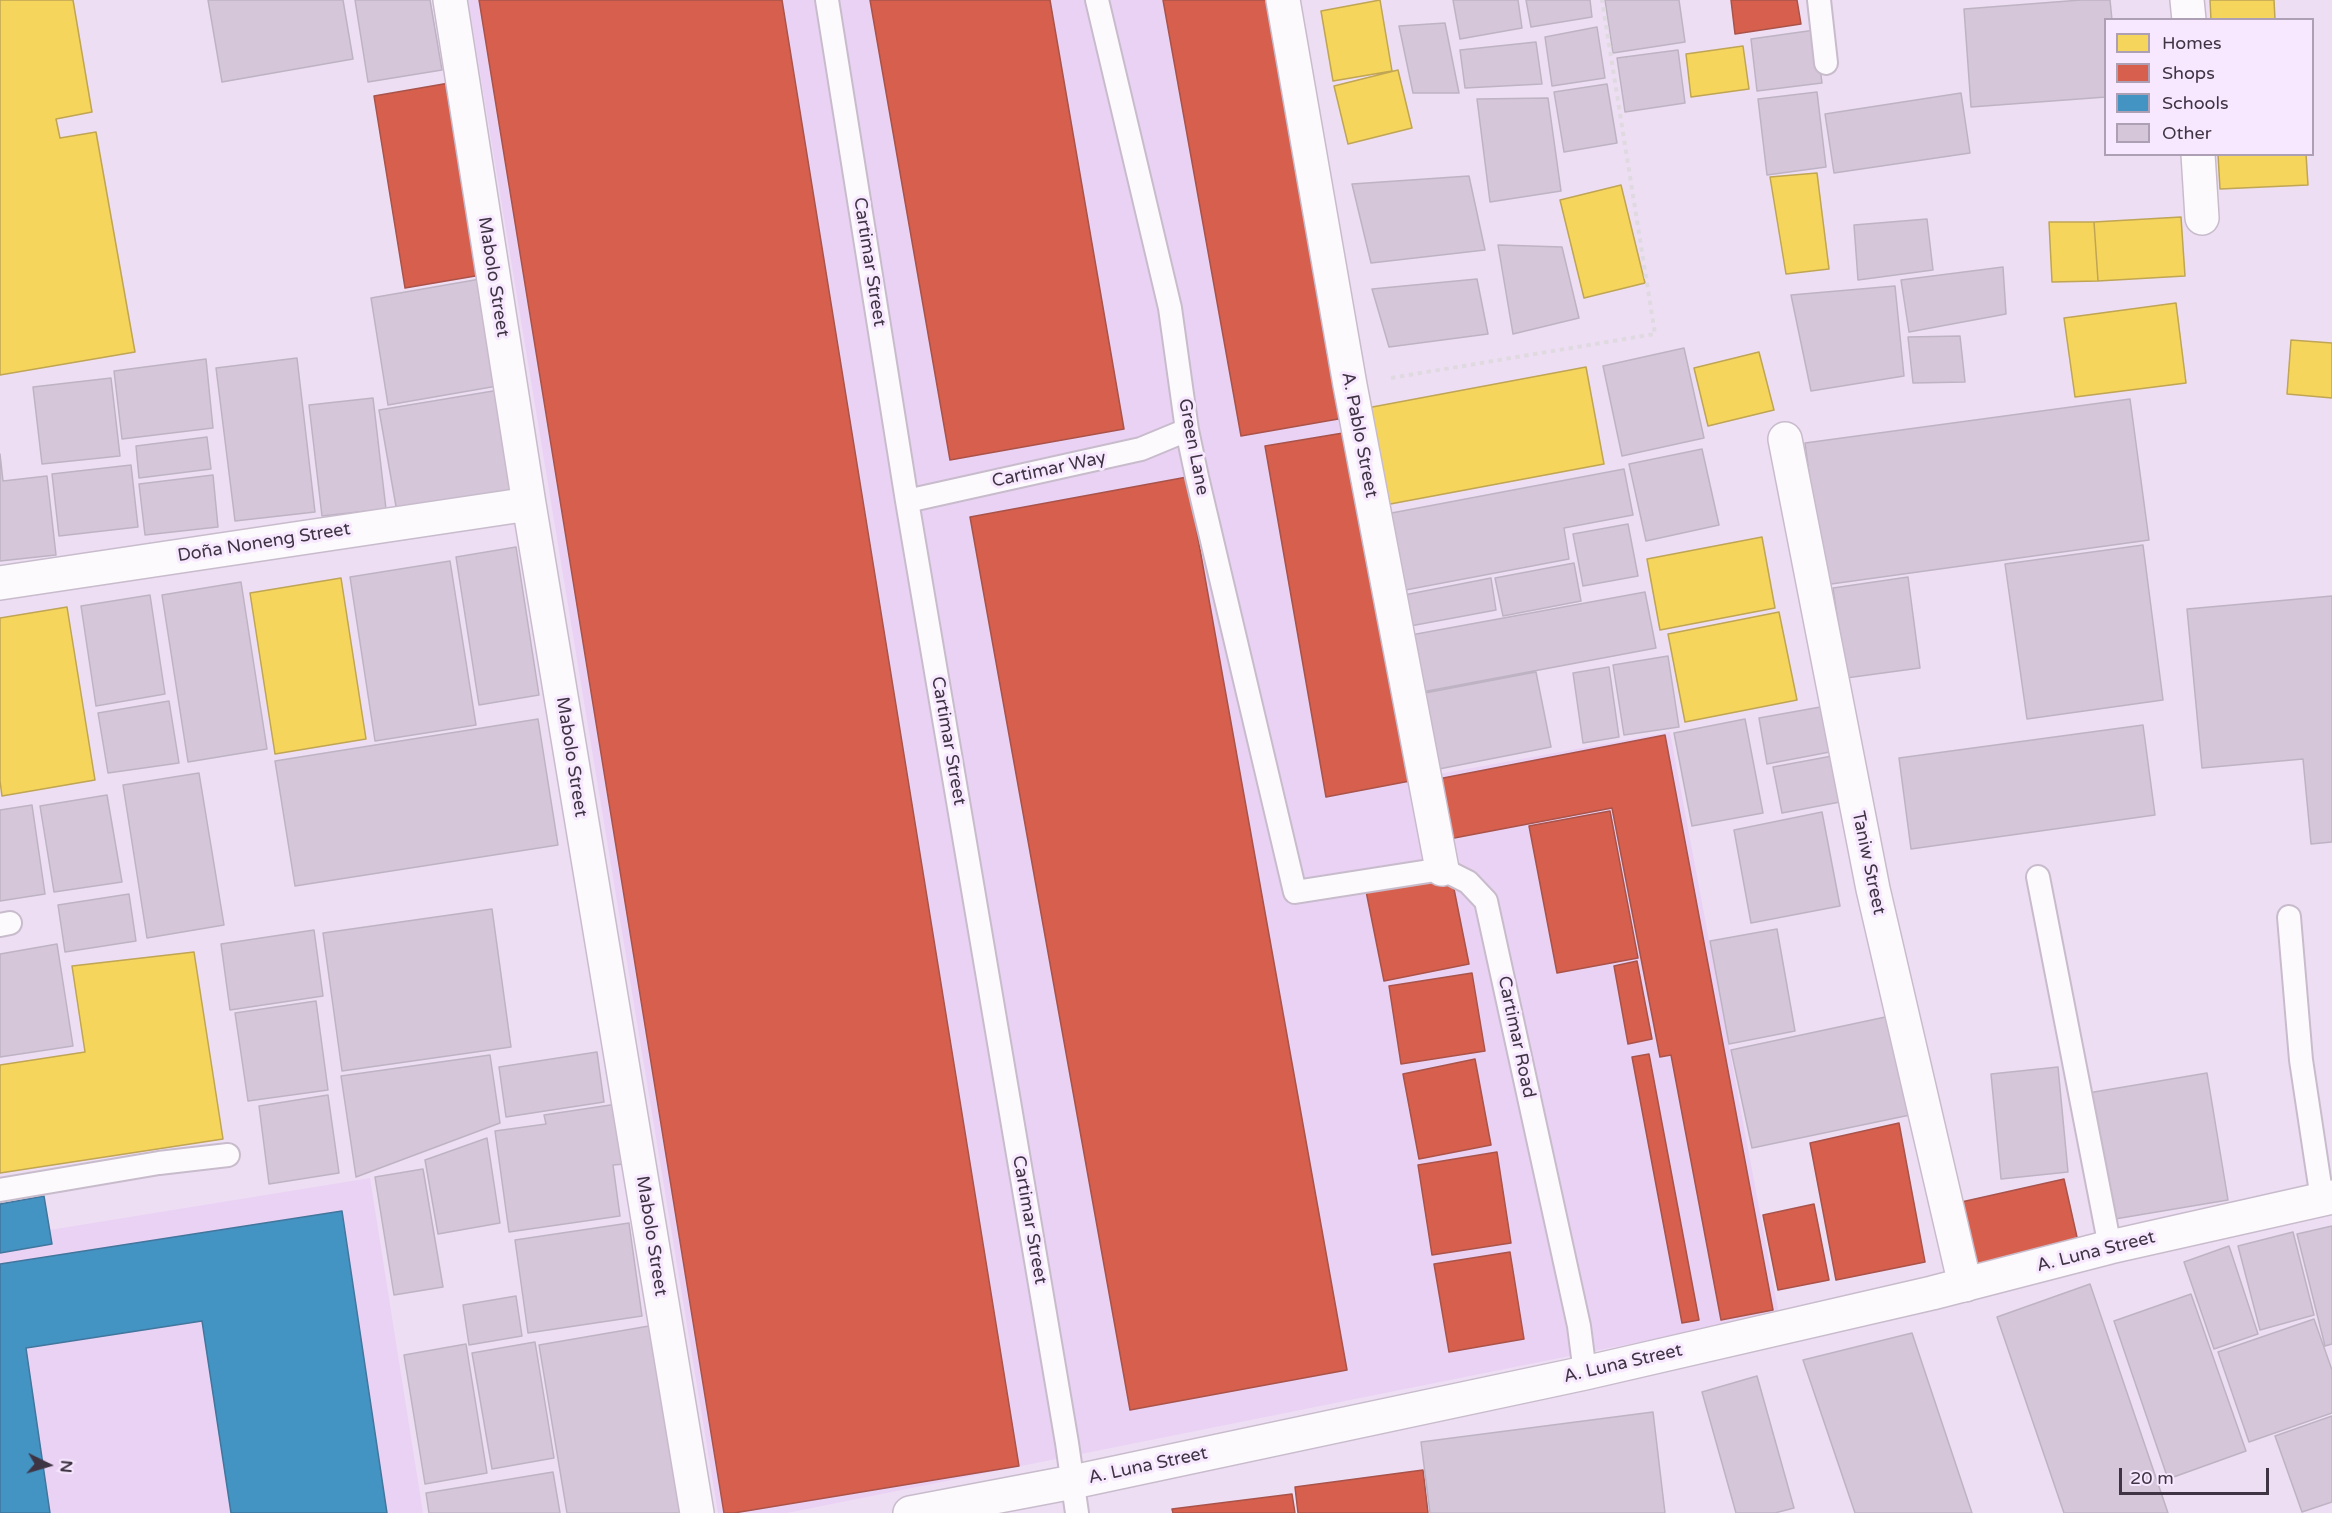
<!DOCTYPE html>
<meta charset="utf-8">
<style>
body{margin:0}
#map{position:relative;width:2332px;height:1513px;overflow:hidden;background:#eedef4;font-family:"Varela Round",sans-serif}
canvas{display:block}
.legend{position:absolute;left:2104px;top:18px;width:210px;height:138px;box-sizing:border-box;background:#f8e8ff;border:2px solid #aea0b4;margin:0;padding:8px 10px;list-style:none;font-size:18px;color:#3f3443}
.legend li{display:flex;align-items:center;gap:12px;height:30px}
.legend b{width:30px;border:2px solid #aea0b4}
.north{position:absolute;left:18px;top:1435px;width:60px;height:60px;-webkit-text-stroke:4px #f8e8ff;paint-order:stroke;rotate:95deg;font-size:16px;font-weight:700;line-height:24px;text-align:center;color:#3f3443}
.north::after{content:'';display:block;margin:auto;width:21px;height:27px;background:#3f3443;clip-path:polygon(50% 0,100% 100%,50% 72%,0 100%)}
.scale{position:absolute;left:2119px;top:1468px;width:150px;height:27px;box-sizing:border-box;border:3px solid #3f3443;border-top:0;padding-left:8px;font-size:18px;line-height:21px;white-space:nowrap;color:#3f3443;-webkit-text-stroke:4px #f8e8ff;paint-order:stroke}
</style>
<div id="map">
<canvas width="2332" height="1513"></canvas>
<ul class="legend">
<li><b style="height:16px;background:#f6d55c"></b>Homes</li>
<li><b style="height:16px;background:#d6604d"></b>Shops</li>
<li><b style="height:16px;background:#4393c3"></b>Schools</li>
<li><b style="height:16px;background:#d5c6da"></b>Other</li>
</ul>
<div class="north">N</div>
<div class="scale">20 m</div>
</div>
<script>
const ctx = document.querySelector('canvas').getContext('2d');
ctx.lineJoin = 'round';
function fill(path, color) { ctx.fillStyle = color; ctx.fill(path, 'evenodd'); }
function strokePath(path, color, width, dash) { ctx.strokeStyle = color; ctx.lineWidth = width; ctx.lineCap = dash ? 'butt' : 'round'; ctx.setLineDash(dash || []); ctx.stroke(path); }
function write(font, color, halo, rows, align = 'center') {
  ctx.font = font + ' "Varela Round",sans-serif'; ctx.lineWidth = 6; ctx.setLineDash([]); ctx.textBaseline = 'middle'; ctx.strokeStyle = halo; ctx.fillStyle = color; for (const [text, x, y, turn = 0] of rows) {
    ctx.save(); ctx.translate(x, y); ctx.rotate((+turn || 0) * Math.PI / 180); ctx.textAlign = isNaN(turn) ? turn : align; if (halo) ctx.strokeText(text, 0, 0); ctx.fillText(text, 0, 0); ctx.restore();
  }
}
fill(new Path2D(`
 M468,0H1271L1417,778L1670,732L1779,1314L787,1513H718Z
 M370,1178L423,1513H0V1238Z`), '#ead2f4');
const homes = new Path2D(`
 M0,0H73L92,112L56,119L60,138L96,132L135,352L0,375Z
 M1380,0L1392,71L1333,81L1321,11Z
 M2210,0H2274L2275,20H2211Z
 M1743,46L1749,89L1691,97L1686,54Z
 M1398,70L1412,128L1348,144L1334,86Z
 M2218,154H2306L2308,185L2220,189Z
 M1817,173L1829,269L1786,274L1770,177Z
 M1621,185L1645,283L1584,298L1560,200Z
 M2181,217L2185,276L2098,281L2094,222Z
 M2049,222H2094L2098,281L2052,282Z
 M2176,303L2186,383L2075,397L2064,318Z
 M2291,340L2332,343V398L2287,394Z
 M1759,352L1774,410L1708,426L1694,368Z
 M1586,367L1604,464L1385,505L1367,408Z
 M1762,537L1775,608L1660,630L1647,559Z
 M341,578L366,739L275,754L250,593Z
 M67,607L95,780L2,796L0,781V618Z
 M1779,612L1797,700L1685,722L1668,634Z
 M194,952L223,1139L0,1173V1065L85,1052L72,966Z`);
fill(homes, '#f6d55c');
strokePath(homes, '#bfa554', 1.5);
const shops = new Path2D(`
 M479,0H782L1019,1466L734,1513H724Z
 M870,0H1050L1124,429L950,460Z
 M1163,0H1269L1344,418L1241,436Z
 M1731,0H1797L1801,24L1735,34Z
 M455,82L487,274L405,288L374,96Z
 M1349,432L1410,781L1326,797L1265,446Z
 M1187,477L1347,1370L1130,1410L970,517Z
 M1665,735L1773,1310L1721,1320L1671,1055L1660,1057L1612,808L1449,839L1438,779Z
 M1610,811L1638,958L1557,973L1529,826Z
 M1451,874L1469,964L1384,981L1366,891Z
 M1637,961L1652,1039L1628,1044L1614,966Z
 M1472,973L1485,1051L1401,1064L1389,986Z
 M1649,1054L1699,1320L1682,1323L1632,1057Z
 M1475,1059L1491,1145L1419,1159L1403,1074Z
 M1899,1123L1925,1262L1836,1280L1810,1143Z
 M1497,1152L1511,1243L1432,1255L1418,1165Z
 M2064,1179L2079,1246L1972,1271L1957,1203Z
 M1814,1204L1829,1280L1778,1290L1763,1215Z
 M1510,1252L1524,1339L1449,1352L1434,1264Z
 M1423,1470L1428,1513H1298L1295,1487Z
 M1292,1494L1295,1513H1173L1172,1509Z`);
fill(shops, '#d6604d');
strokePath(shops, '#a9534a', 1.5);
const schools = new Path2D(`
 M44,1196L52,1244L0,1253V1204Z
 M342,1211L387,1513H231L202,1321L26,1348L50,1513H0V1264Z`);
fill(schools, '#4393c3');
strokePath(schools, '#42769d', 1.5);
const building = new Path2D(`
 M208,0H343L353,59L222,82Z
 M355,0H430L442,70L368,82Z
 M1453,0H1518L1522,28L1460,39Z
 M1526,0H1590L1592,17L1531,27Z
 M1605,0H1679L1685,42L1613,53Z
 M2081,0H2110L2112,20H2106V97L1971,107L1964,9Z
 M1445,23L1459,93H1413L1399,26Z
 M1597,27L1605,78L1552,86L1545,37Z
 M1815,30L1822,83L1757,91L1751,39Z
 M1536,42L1542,84L1465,88L1460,50Z
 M1678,50L1685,103L1625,112L1617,58Z
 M1607,84L1617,143L1564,152L1554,92Z
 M1817,92L1826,167L1767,175L1758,99Z
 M1961,93L1970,153L1834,173L1825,114Z
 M1548,98L1561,191L1490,202L1477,99Z
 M1469,176L1485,250L1371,263L1352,184Z
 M1927,219L1933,270L1858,280L1854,225Z
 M1498,245L1562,247L1579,318L1513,334Z
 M2003,267L2006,314L1909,332L1901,280Z
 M486,278L503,385L388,405L371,298Z
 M1477,279L1488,334L1389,347L1372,289Z
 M1895,286L1904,376L1811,391L1791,295Z
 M1960,336L1965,382L1913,383L1908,337Z
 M1684,348L1704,438L1622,456L1603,366Z
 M297,358L315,512L235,521L216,368Z
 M206,359L213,428L122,439L114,371Z
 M111,378L120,456L42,464L33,387Z
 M499,390L517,492L397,512L379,410Z
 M373,398L386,509L322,516L309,405Z
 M2130,399L2149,540L1824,585L1805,443Z
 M207,437L211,469L139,478L136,446Z
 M1702,449L1719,525L1646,541L1629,464Z
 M0,454L3,481L47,476L56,555L0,561Z
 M131,465L138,527L59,536L52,474Z
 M1624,469L1633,515L1564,528L1569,559L1395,592L1381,515Z
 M213,475L218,527L145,535L139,484Z
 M1628,524L1638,576L1583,586L1573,534Z
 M2143,545L2163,700L2027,719L2005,564Z
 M516,547L539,695L479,705L456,557Z
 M450,561L476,725L375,741L350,577Z
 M1574,563L1581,601L1503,616L1495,578Z
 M1908,577L1920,668L1846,678L1833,588Z
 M1491,578L1496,610L1405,627L1399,596Z
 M241,582L267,749L188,762L162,595Z
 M1645,592L1656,648L1422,692L1411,635Z
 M150,595L165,694L96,706L81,606Z
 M2332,596V842L2311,844L2303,759L2202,768L2187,609Z
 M1668,656L1679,727L1624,735L1613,665Z
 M1609,667L1619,737L1583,743L1573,673Z
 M1536,672L1551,747L1439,769L1425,693Z
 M169,701L179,763L108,773L98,713Z
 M1826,706L1835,751L1767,764L1759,718Z
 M538,719L558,845L295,886L275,761Z
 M1745,719L1763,813L1692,826L1674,733Z
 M2143,725L2155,815L1911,849L1899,758Z
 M1832,756L1840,802L1782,813L1773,767Z
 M199,773L224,925L147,938L123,785Z
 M107,795L122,882L54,892L40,806Z
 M32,805L45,894L0,901V810Z
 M1822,812L1840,906L1751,923L1734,830Z
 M129,894L136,941L65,952L58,905Z
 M492,909L511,1047L342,1071L323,933Z
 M1777,929L1795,1031L1729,1044L1710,941Z
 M314,930L323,996L230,1010L221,944Z
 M57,944L73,1046L0,1057V954Z
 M316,1001L328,1090L248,1101L235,1013Z
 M1890,1016L1910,1115L1752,1148L1731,1050Z
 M597,1052L604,1102L506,1117L499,1067Z
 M490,1055L500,1123L356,1177L341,1076Z
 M2058,1067L2068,1172L2001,1179L1991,1074Z
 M2207,1073L2228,1200L2109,1220L2088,1093Z
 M328,1095L339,1173L269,1184L259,1106Z
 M617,1104L625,1164L613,1165L620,1216L509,1232L495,1131L546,1124L544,1115Z
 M487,1138L500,1223L438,1234L425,1160Z
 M423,1169L443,1287L394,1295L375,1177Z
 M629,1223L642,1316L528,1333L515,1240Z
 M2332,1226V1344L2325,1346L2297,1234Z
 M2293,1232L2314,1315L2260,1330L2238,1246Z
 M2229,1246L2258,1334L2214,1349L2184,1262Z
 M2090,1284L2168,1513H2064L1997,1317Z
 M2191,1294L2246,1451L2168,1479L2114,1321Z
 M516,1296L522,1336L469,1345L463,1305Z
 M2314,1319L2332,1370V1413L2249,1442L2218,1352Z
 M649,1326L680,1513H567L539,1345Z
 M1912,1333L1972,1513H1855L1803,1360Z
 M535,1342L554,1458L492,1469L472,1353Z
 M466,1344L487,1473L425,1484L404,1355Z
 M1757,1376L1794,1508L1775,1513H1736L1702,1392Z
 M1653,1412L1665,1513H1430L1421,1442Z
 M2332,1416V1502L2302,1512L2275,1436Z
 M553,1472L560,1513H429L426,1493Z`);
fill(building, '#d5c6da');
strokePath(building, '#beb3c3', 1.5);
const service = new Path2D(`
 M827,0L907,501L1067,1443L1077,1513
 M1097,0L1170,308L1187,430L1197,477L1295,892L1442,869L1468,882L1486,901L1579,1326L1585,1373
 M1819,0L1826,63
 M907,501L1141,449L1187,430
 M2038,877L2110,1247
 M2289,917L2301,1060L2322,1199
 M0,925L10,923
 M0,1190L159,1163L228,1155`);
const minor = new Path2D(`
 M450,0L529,504L697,1513
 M1283,0L1350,385L1442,869
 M2187,0L2189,20
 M2198,154L2202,218
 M1785,439L1873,889L1965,1285
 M0,583L529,504`);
const tertiary = new Path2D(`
 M910,1513L1073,1482L1585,1373L1932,1293L2110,1247L2332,1197`);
strokePath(service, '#c8bccc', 26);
strokePath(minor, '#c8bccc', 36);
strokePath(tertiary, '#c8bccc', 36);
strokePath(new Path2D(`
 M1391,378L1655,334L1602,0`), '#dedae0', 4, [4.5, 4.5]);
strokePath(service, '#fcfafd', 22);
strokePath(minor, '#fcfafd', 33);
strokePath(tertiary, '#fcfafd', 33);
write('18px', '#3f3443', '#f8e8ff', [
 ["Cartimar Street",869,262,81],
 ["Mabolo Street",493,277,81],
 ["A. Pablo Street",1359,435,79],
 ["Green Lane",1193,447,79],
 ["Cartimar Way",1049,470,-12],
 ["Doña Noneng Street",264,543,-9],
 ["Cartimar Street",948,741,80],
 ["Mabolo Street",571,757,81],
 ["Taniw Street",1868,863,78],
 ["Cartimar Road",1516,1037,78],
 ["Cartimar Street",1029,1220,80],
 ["Mabolo Street",651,1236,81],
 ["A. Luna Street",2096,1252,-14],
 ["A. Luna Street",1623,1364,-13],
 ["A. Luna Street",1148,1466,-12]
]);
</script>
